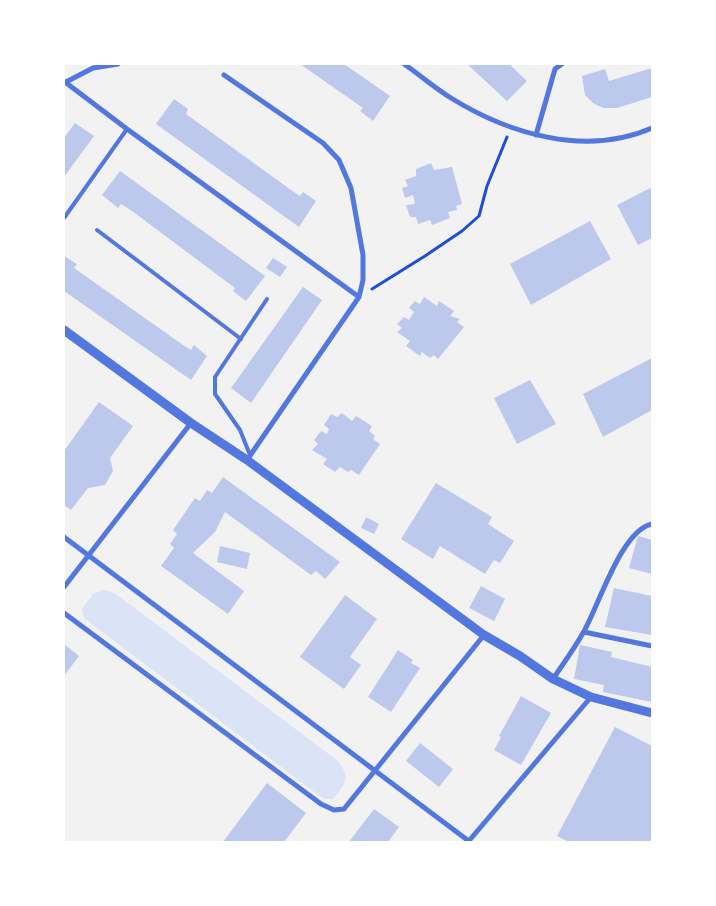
<!DOCTYPE html>
<style>
body{margin:0}
#map{position:relative;width:716px;height:906px;overflow:hidden;background:#f2f2f2;font-family:"Alegreya Sans",sans-serif}
canvas{display:block}
.frame{position:absolute;inset:0;border:65px solid #fff;pointer-events:none}
</style>
<div id="map">
<canvas width="716" height="906"></canvas>
<div class="frame"></div>
</div>
<script>
const ctx = document.querySelector('canvas').getContext('2d');
ctx.lineJoin = 'round';
function fill(path, color) { ctx.fillStyle = color; ctx.fill(path, 'evenodd'); }
function strokePath(path, color, width, dash) { ctx.strokeStyle = color; ctx.lineWidth = width; ctx.lineCap = dash ? 'butt' : 'round'; ctx.setLineDash(dash || []); ctx.stroke(path); }
fill(new Path2D(`
 M102,590L110,591L120,597L338,761C351,779 346,783 333,799H325L318,795L89,622L84,618L82,609L93,594Z`), '#dbe4f7');
fill(new Path2D(`
 M300,64H344L390,96L373,121L360,111L363,108Z
 M467,64H509L527,81L507,101Z
 M652,68V97L617,108H603L593,103L585,95L582,76L605,69L609,81Z
 M174,99L188,109L186,114L291,190L300,196L303,192L316,201L299,227L156,124Z
 M75,123L94,136L64,177V138Z
 M431,163L434,170L452,167L462,204L456,206L457,210L448,212L450,218L432,225L430,220L418,224L416,217H410L406,205L415,204L413,195L405,198L402,188L408,186L405,180L416,176V169Z
 M120,171L265,276L246,301L233,291L235,288L132,211L121,204L118,208L102,195Z
 M652,187V238L638,245L617,205Z
 M590,221L611,259L531,305L510,264Z
 M64,256L77,264L74,268L183,345L191,350L194,345L207,356L191,380L64,291Z
 M273,258L287,267L280,277L266,268Z
 M303,287L322,300L251,403L231,388Z
 M424,297L437,306L439,301L454,311L450,316L460,319L457,322L464,327L438,359L434,355L430,358L422,352L420,356L406,346L410,341L397,332L402,328L397,324L404,317L409,320L414,312L409,308L415,301L420,304Z
 M652,358V410L603,437L583,394Z
 M530,380L556,424L517,444L494,398Z
 M99,402L133,426L110,458L113,471L105,485L88,488L71,510L64,505V451Z
 M342,413L352,421L356,416L372,426L369,431L375,436L373,439L380,444L359,475L351,470L348,472L340,467L335,472L323,464L327,459L312,450L318,444L314,440L321,431L327,434L329,429L324,425L331,414L337,417Z
 M223,477L340,562L325,579L316,571L311,575L225,512L215,532L193,553L244,591L228,614L161,566L174,548L170,544L177,534L173,530L195,498L200,501L207,490L212,493Z
 M436,483L492,517L488,524L514,541L500,563L494,560L485,574L440,546L433,559L401,539Z
 M366,517L379,524L374,534L361,528Z
 M638,536L652,540V574L629,568Z
 M220,546L250,553L247,569L217,562Z
 M481,586L505,599L494,621L469,608Z
 M614,588L652,596V635L605,627Z
 M345,595L377,619L350,657L361,665L344,689L300,657Z
 M64,644L79,656L64,676Z
 M580,645L612,652L611,657L652,667V702L603,692L604,685L574,679Z
 M398,650L413,660L411,663L420,668L391,712L368,697Z
 M521,696L551,713L521,765L494,750L501,737L499,736Z
 M615,727L652,746V842H569L557,836Z
 M420,743L453,769L439,787L406,761Z
 M267,783L306,813L284,842H223Z
 M374,809L399,827L388,842H349Z`), '#bdc9ec');
strokePath(new Path2D(`
 M372,289L425,256L462,231L479,216L487,186L507,137`), '#1d4ed8', 3);
strokePath(new Path2D(`
 M64,218L127,129
 M97,230L241,339
 M250,455L240,430L215,394V377L267,299`), '#5277de', 4);
strokePath(new Path2D(`
 M404,64C420,75 435,88 451,98C509,134 586,157 652,128
 M224,75L323,143L339,160L351,188L363,255V280L359,297L247,460
 M65,82L127,129L359,297
 M64,83L93,68L118,64
 M536,135L555,69L562,64
 M64,537L470,842
 M64,587L191,423
 M64,613L321,804L334,810L344,809L484,635
 M584,632L652,646
 M553,679C563,664 574,649 583,633C598,608 621,530 652,524
 M468,842L591,697`), '#5277de', 5);
strokePath(new Path2D(`
 M64,330L191,423L247,460L484,635L520,656L553,679L591,697L652,713`), '#5277de', 9);
</script>
